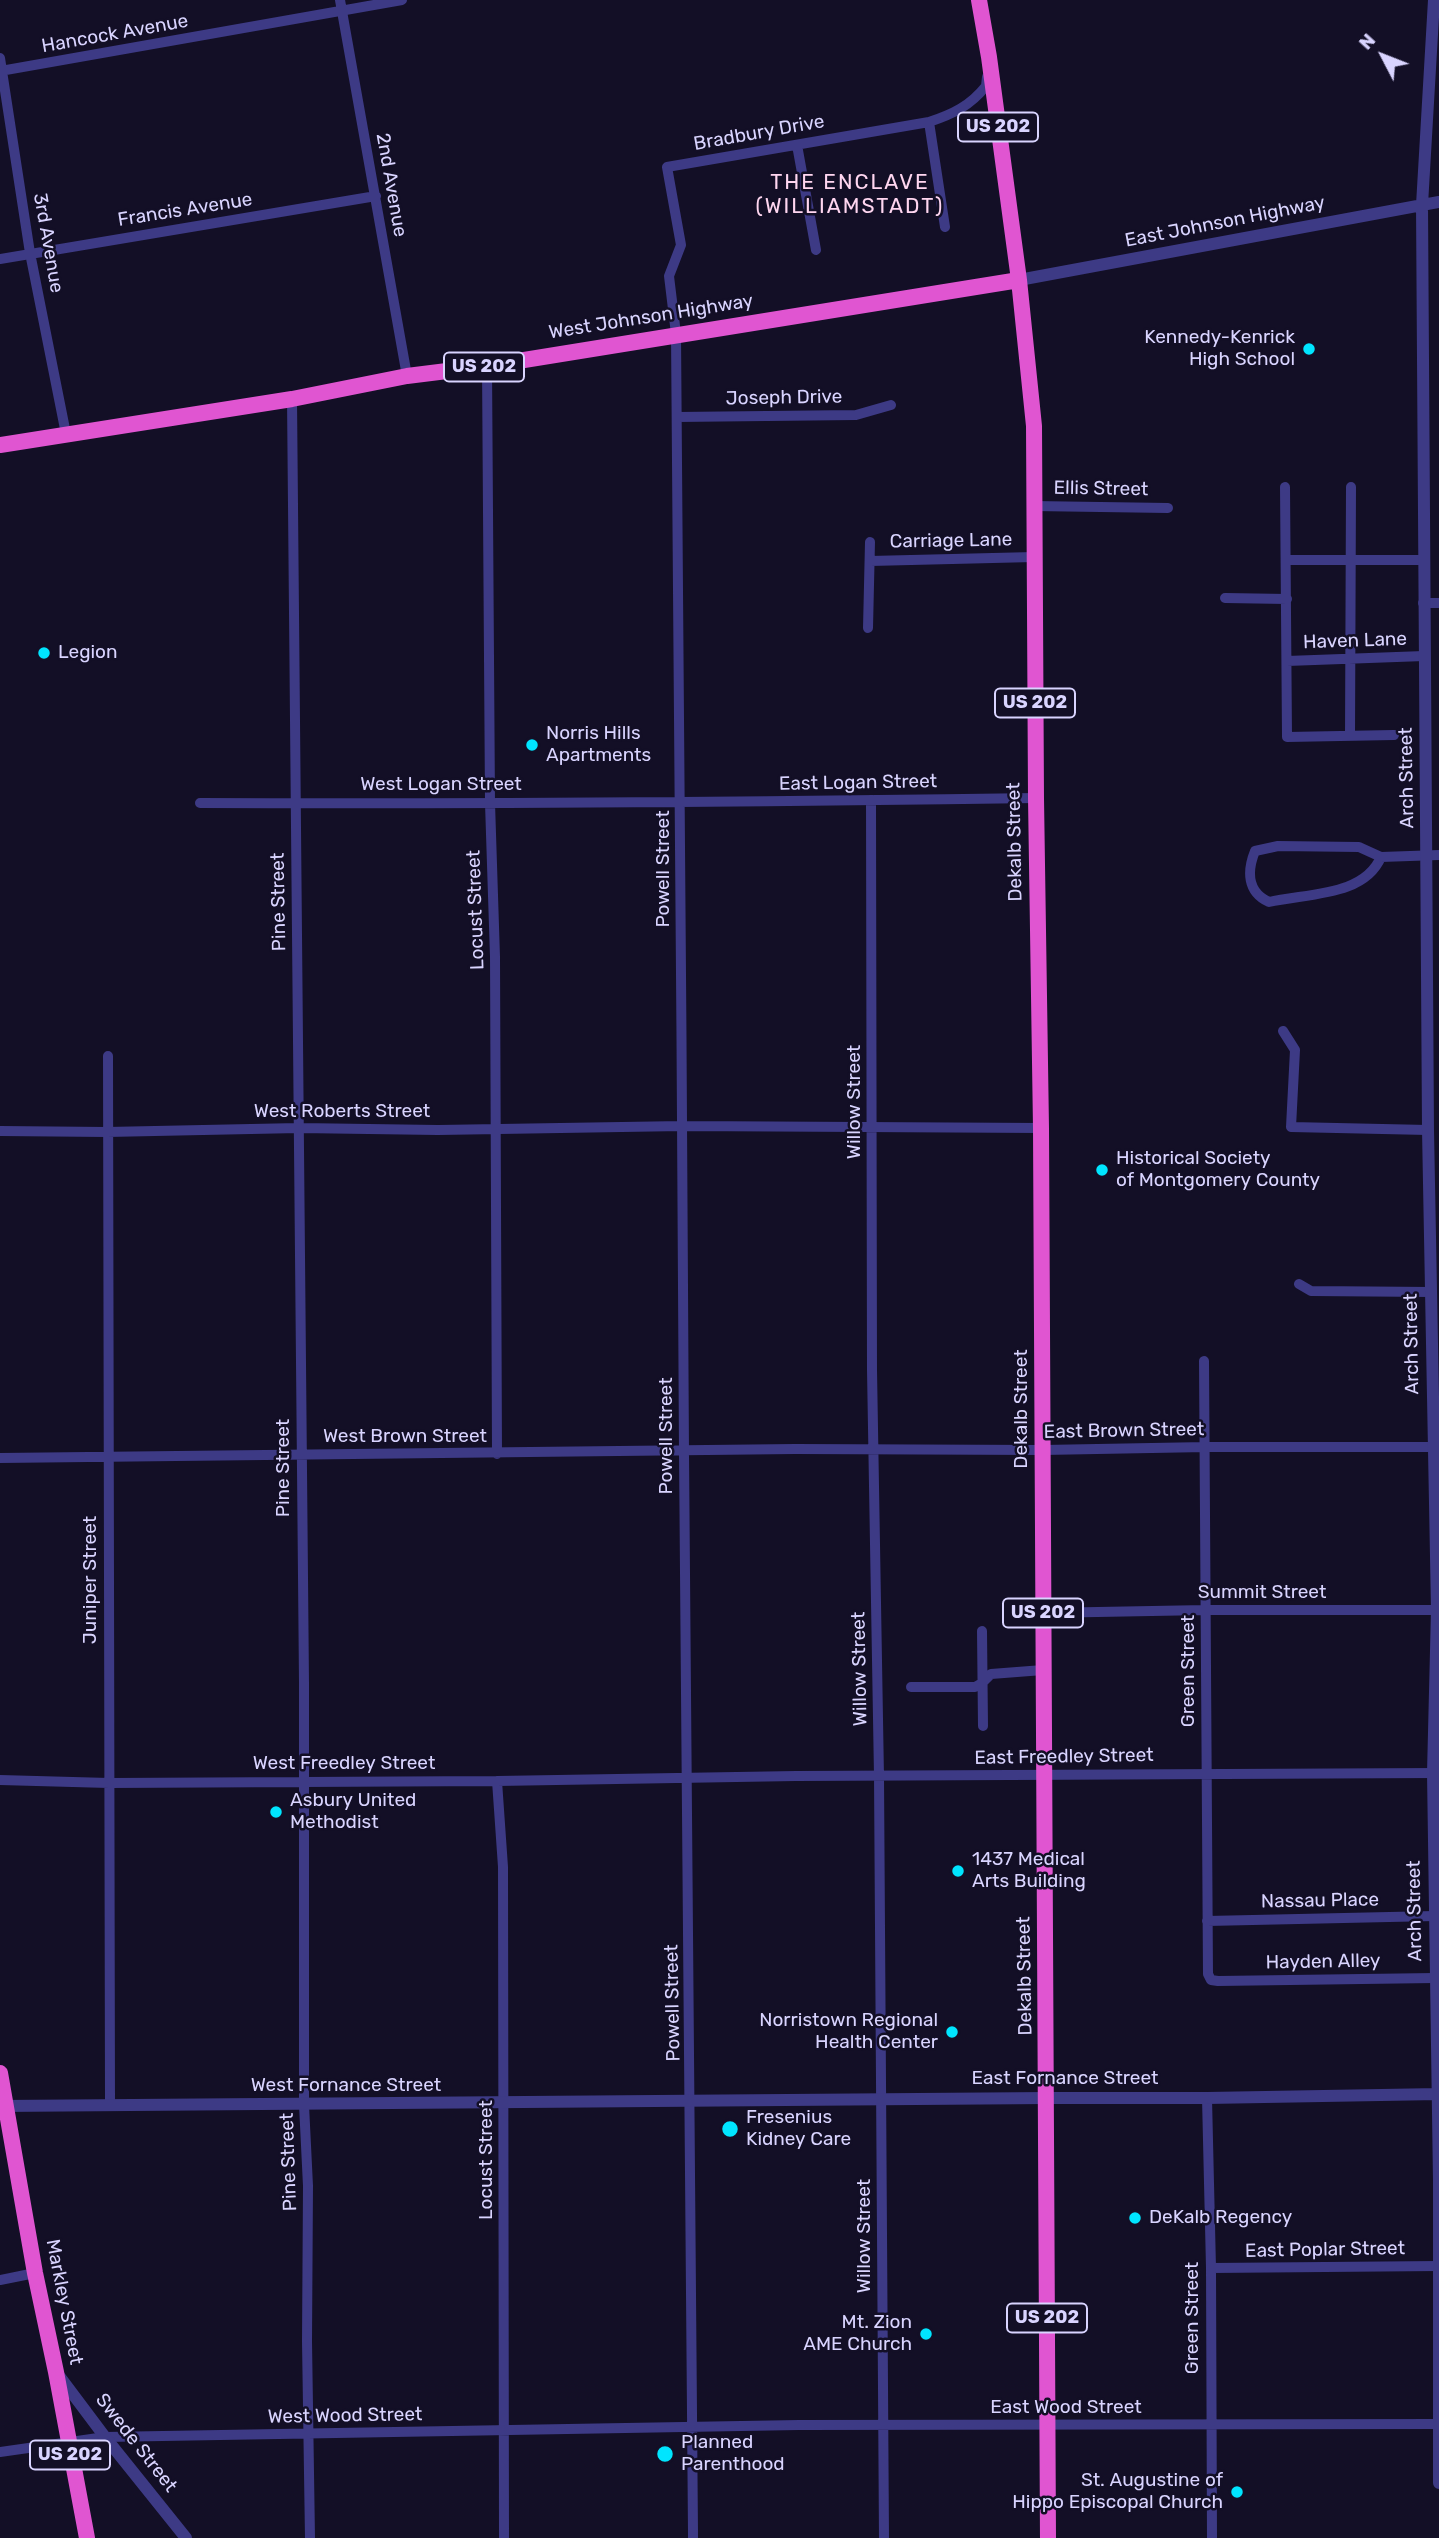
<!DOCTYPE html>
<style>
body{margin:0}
#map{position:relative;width:1439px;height:2538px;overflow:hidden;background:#130f26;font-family:Rubik,sans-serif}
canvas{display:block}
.north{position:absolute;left:1348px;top:21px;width:70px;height:70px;-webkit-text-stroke:5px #130f26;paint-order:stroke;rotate:312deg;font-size:19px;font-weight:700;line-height:28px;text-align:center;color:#d9d4ff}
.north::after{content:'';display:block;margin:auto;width:24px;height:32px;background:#d9d4ff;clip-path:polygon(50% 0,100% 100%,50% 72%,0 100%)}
</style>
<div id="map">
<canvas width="1439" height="2538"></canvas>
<div class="north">N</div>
</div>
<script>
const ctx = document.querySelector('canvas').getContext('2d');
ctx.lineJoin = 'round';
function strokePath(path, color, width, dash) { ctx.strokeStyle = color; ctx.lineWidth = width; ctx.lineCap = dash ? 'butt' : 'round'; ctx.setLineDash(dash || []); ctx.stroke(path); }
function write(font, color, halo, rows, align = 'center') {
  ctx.font = font + ' Rubik,sans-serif'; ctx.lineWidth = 5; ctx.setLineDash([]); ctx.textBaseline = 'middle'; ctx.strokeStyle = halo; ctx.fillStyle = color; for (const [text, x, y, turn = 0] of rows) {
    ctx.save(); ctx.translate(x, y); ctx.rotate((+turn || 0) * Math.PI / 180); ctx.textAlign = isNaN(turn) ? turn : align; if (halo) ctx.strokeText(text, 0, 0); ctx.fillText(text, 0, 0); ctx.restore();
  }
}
strokePath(new Path2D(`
 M340,0L407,376
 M0,58L30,253L66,434
 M0,71L402,0
 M929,122L945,227
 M797,145L816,250
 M0,259L376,196
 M487,366L490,803L495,957L497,1454
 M292,399L304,1683V2105L308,2186L307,2341L310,2538
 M677,417L856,415L891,405
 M1285,487L1287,737L1394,735
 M1033,506L1168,508
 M1286,560H1423
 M870,561L1034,557
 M1225,598L1287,599
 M1423,603H1439
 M868,628L870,542
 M1287,661L1424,656
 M1350,735L1351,487
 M871,800L872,1370L879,1776L884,2538
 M200,803C479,804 757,802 1036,798
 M1381,857C1364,897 1306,893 1269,902C1247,892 1247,871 1255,851L1278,846L1359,847L1381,857L1439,855
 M1283,1031L1295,1050L1291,1127L1428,1130
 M108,1056L110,2104
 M0,1131L107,1132L299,1128L438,1130L683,1126L1041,1128
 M1299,1284L1311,1291L1431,1292
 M1204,1361L1208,1974L1211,1980L1218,1981L1435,1978
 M0,1458L795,1449L1043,1450L1206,1447H1438
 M1043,1613L1206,1610H1439
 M982,1631L983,1726
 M911,1687H975L982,1683L991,1674L1043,1670
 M0,1780L109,1783L497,1781L796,1776L1438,1773
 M497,1781L503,1867L504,2538
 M1207,1921L1435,1916
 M1207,2098L1211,2268L1212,2538
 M1211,2268L1439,2266
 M0,2280L35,2273
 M0,2452L105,2437L799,2425L1439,2424
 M693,2538C692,2176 688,1814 684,1453C681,1080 681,707 676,334L669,276L681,245L667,167L929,122C953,114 970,106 986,86L987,77`), '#3d3a85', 10);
strokePath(new Path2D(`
 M1434,0L1422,205L1428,1130L1437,1610L1433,1773L1439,2181V2483
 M1019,280L1439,202
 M0,2106L1048,2098H1207L1439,2094
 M57,2373L105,2437L186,2538`), '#3d3a85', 12);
strokePath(new Path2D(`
 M979,0L989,57L1019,280L1034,426L1036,798L1041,1128L1048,2538
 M0,445L292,399L407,376L487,366L1019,280
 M0,2073L35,2273L56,2372L87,2538`), '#e055d1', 16);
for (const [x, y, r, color] of [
 [1309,349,7,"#00e5ff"],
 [44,653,7,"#00e5ff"],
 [532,745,7,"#00e5ff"],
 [1102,1170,7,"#00e5ff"],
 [276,1812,7,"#00e5ff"],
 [958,1871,7,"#00e5ff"],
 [952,2032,7,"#00e5ff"],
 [730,2129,9,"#00e5ff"],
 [1135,2218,7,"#00e5ff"],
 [926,2334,7,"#00e5ff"],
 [665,2454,9,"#00e5ff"],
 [1237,2492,7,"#00e5ff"]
]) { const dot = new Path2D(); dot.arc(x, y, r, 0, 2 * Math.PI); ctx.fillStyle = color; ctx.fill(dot); strokePath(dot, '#130f26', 2.5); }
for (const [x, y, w] of [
 [998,127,80],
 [484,367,80],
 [1035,703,80],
 [1043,1613,80],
 [1047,2318,80],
 [70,2455,80]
]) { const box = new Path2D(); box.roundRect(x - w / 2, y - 14.5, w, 29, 5); ctx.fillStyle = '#130f26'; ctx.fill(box); strokePath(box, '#d9d4ff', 2); }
write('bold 18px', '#d9d4ff', null, [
 ["US 202",998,127],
 ["US 202",484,367],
 ["US 202",1035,703],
 ["US 202",1043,1613],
 ["US 202",1047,2318],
 ["US 202",70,2455]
]);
write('19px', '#d9d4ff', '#130f26', [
 ["Hancock Avenue",115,34,-10],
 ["Bradbury Drive",759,133,-10],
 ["2nd Avenue",391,185,80],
 ["Francis Avenue",185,210,-9],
 ["East Johnson Highway",1225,222,-11],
 ["3rd Avenue",48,243,80],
 ["West Johnson Highway",651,317,-9],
 ["Joseph Drive",784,398,-1],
 ["Ellis Street",1101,489,1],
 ["Carriage Lane",951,541,-1],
 ["Haven Lane",1355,641,-2],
 ["Arch Street",1407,778,-91],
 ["East Logan Street",858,783,-1],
 ["West Logan Street",441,785],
 ["Dekalb Street",1015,842,-91],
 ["Powell Street",664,869,-90],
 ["Pine Street",279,902,-91],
 ["Locust Street",476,910,-92],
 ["Willow Street",855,1102,-90],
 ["West Roberts Street",342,1112],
 ["Arch Street",1412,1344,-91],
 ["Dekalb Street",1022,1409,-90],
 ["East Brown Street",1124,1431,-1],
 ["Powell Street",667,1436,-90],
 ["West Brown Street",405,1437],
 ["Pine Street",284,1468,-90],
 ["Juniper Street",91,1580,-90],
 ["Summit Street",1262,1593],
 ["Willow Street",860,1669,-91],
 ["Green Street",1189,1671,-90],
 ["East Freedley Street",1064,1757,-1],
 ["West Freedley Street",344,1764],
 ["Nassau Place",1320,1901,-1],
 ["Arch Street",1415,1911,-91],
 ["Hayden Alley",1323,1962,-1],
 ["Dekalb Street",1025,1976,-91],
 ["Powell Street",673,2003,-91],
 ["East Fornance Street",1065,2079],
 ["West Fornance Street",346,2086],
 ["Locust Street",487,2160,-90],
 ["Pine Street",289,2162,-92],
 ["Willow Street",865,2236,-90],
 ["East Poplar Street",1325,2250,-1],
 ["Markley Street",64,2302,79],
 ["Green Street",1193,2318,-90],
 ["East Wood Street",1066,2408],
 ["West Wood Street",345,2416,-1],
 ["Swede Street",136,2443,52]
]);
write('19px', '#d9d4ff', '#130f26', [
 ["Kennedy-Kenrick",1295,338,"right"],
 ["High School",1295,360,"right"],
 ["Legion",58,653],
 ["Norris Hills",546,734],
 ["Apartments",546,756],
 ["Historical Society",1116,1159],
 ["of Montgomery County",1116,1181],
 ["Asbury United",290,1801],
 ["Methodist",290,1823],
 ["1437 Medical",972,1860],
 ["Arts Building",972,1882],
 ["Norristown Regional",938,2021,"right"],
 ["Health Center",938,2043,"right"],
 ["Fresenius",746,2118],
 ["Kidney Care",746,2140],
 ["DeKalb Regency",1149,2218],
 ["Mt. Zion",912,2323,"right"],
 ["AME Church",912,2345,"right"],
 ["Planned",681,2443],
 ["Parenthood",681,2465],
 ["St. Augustine of",1223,2481,"right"],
 ["Hippo Episcopal Church",1223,2503,"right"]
], 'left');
ctx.letterSpacing = '2px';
write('21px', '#ffd6f0', '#130f26', [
 ["THE ENCLAVE",850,183],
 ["(WILLIAMSTADT)",850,207]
]);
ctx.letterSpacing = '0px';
</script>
